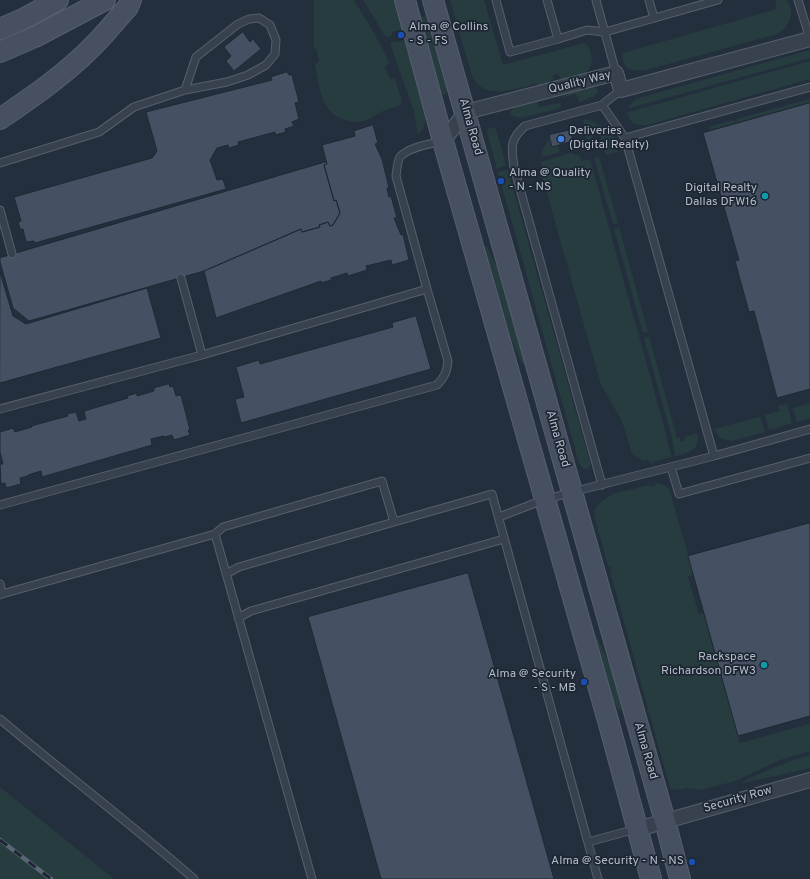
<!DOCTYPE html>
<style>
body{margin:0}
canvas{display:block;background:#242f3e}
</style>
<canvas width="810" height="879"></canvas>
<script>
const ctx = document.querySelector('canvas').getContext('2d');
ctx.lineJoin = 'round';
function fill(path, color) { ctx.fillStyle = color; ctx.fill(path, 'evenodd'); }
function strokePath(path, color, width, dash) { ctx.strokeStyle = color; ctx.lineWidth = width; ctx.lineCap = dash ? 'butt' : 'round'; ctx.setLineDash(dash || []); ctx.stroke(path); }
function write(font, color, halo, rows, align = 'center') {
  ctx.font = font + ' Overpass,sans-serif'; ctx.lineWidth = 3.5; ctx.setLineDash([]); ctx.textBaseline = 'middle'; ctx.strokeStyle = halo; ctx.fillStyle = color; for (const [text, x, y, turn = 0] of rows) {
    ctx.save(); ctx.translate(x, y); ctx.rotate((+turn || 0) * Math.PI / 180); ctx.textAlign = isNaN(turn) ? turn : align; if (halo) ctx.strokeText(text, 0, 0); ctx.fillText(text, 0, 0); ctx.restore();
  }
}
fill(new Path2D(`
 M314,0H354C366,21 380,40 389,63L385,67L390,79H395L402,101L401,105C395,107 389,108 383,111C377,114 371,119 364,121C358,122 352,122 346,120C321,114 319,86 315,64L319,62L317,49H315L314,48Z
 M363,0H395L403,29L392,32V36L386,37Z
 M450,0H484L503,65L585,43C589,46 590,49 591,54C596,75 576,76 562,80L558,74L553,75L554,79L550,80L551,83H549L538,87L537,83C516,88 485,102 472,76Z
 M775,0H786C797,12 789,27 777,34L646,70C632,71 621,70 623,53L777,9Z
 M425,16L435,39L448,86L446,94L440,95L419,18Z
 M406,40L426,114L424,127L418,135L414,111L390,44L393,41L397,42Z
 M810,50V58L630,108L628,107L636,99Z
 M810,61V79L647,125C637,126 630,123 627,113L636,110Z
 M592,86L599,90L593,97L579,102L576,94L562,98L561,97L564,96V93Z
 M537,99L539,107L561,103V106L560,108L522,118L510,115C511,104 528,102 537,99Z
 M810,99V103L710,131L709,127L733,120L734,122L737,121V119Z
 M584,119L591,121L601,126L590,140L587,139L583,121Z
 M491,127L496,129L506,165L497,169L487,132L488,129Z
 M605,129L614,137L618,152L606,155L600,135Z
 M550,137L552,147L558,146L560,152L541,157L543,149Z
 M571,153L575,155H579L582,161L590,159L666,434L671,457L650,463L649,460L643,461L632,454L622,421L601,385L541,172V162Z
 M599,157L618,223L613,224L594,158Z
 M506,170L508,171L590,462V467L587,469L583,468L579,463L498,172Z
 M619,227L648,332L643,333L614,229Z
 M487,246L499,272L526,363L522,364L507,330L483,247Z
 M649,336L677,438H680L681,442L685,441L684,437L697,433C701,450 689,453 675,456L671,434L644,338Z
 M810,403V418L797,422L793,408Z
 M787,404L792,423L769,430L765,415L780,411L778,406Z
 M760,417L765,432L731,441L720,438L714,429Z
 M655,483L664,485L669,489L694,575L688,577L699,614L704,613L740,743L810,724V751L780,760L735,781L702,790L688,788L676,790L670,788L610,571L612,570L611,566H608L594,515C594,505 605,499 613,494L649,485L650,487L656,485Z
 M598,639L609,663L622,709L618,710L606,686L593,640Z
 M810,755V768L743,783L742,782C764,771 786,762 810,755Z
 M0,787L114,879H0Z`), '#263c3f');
const building = new Path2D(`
 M243,32L250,42L253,39L261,49L234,71L226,61L231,56L224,47Z
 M287,72L289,75H292L299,102L295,103L299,119L292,122L294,126L285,129L286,132L275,135V132L238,142L239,145L229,148L228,145L217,148L210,160L217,180L223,179L226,189L35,243L34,241L26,242L23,229H20L18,222L21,221L14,197L152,158L157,151L146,112L272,80L271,77Z
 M810,103V389L777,398L754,311L749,312L735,261L739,260L703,133Z
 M373,125L378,143L375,144L382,159L389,188H387L389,197L391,196L397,218H394L401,235L403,234L409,260L392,265L391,260L366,266L367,270L348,276L347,273L331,278V280L321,283V281L216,318L204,271L301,229L302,232L320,227L319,225L328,222L330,226L333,225L340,213L336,200L334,201L324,165L327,164L322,145L355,136L354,131Z
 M570,130L573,141L552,147L549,135Z
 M326,162L327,164L324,165L334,201L336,200L340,213L333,225L330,226L328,222L319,225L320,227L302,232L301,229L204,271L29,321L13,308L0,262V258Z
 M0,272L13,316L26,324L147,288L161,338L0,383Z
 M416,316L431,369L241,423L235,399L244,397L236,367L259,360L260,364L393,327L392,323Z
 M169,384L170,387L173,386L176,396L181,395L190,430H188L190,435L174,440L172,435L164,437V436L151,439L152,445L42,477L41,471L28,475V476L20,478L21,484L6,488L5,483L1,484L0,464H3L0,452V432L13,428L15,432L32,427L31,426L68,416L67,414L76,412L79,421L86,419L84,411L128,398L127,396L137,393V396L154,391V388Z
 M810,523V716L738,736L688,556Z
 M468,573L554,879H381L308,617Z`);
fill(building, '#455162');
strokePath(building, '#1f2835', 1);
const lane = new Path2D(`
 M496,0L510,52L558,39
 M547,0L558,39L587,30L605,32L718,0
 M596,0L616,73
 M649,0L654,18
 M798,0L810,39
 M602,105L625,138L810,87
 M625,138L714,456
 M0,163L99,132L134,107L185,90L227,82L248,75L266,65L275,54L276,40L270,25L259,18L249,19L238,24L196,57L185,90
 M0,210L12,254
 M181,278L202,355
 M0,409L202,355L427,289L396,176C397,170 397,162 400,157C408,147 431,144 442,141
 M671,467L679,494L810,458
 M602,485L514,167C511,147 510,139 525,126L602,105L621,90
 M0,505L437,385C445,377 447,371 448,361L427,289
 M499,517L538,502L572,492L714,456L810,429
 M215,534L312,879
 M226,574L239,567L394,522
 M0,584L2,594L0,595
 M2,594L215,534L223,527L382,481L394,522L492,494L598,879
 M238,618L251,611L504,539
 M0,719C64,773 131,824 194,879
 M588,842L636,829`);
const street = new Path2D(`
 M443,141L466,112L616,73L621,90L810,39
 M638,829L810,780`);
const secondary = new Path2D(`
 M405,0L443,141L609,724L651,879
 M433,0L665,821L680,879
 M0,29L25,18L58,0
 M0,52L35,37L105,0
 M0,119C32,97 63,76 90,49C104,36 115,21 128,7L131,0`);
strokePath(lane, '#565f6c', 9);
strokePath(street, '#565f6c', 16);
strokePath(secondary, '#565f6c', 22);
strokePath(lane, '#38414e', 7);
strokePath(street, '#38414e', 14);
strokePath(secondary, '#465061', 20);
const rail = new Path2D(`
 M0,840L51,879`);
strokePath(rail, '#5a6575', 4.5);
strokePath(rail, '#1d2633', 3, [9]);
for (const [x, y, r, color] of [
 [401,35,4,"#1a4fb4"],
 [561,139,4,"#3f7fe0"],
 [501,181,4,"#1a4fb4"],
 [765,196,4,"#0f9aa8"],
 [764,665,4,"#0f9aa8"],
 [584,682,4,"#1a4fb4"],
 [692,862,4,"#1a4fb4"]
]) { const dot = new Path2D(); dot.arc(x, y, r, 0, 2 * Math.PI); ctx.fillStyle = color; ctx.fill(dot); strokePath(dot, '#1d2633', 1.5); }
write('12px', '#b4bcc9', '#1d2633', [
 ["Alma @ Collins",409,28,"left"],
 ["- S - FS",409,42,"left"],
 ["Deliveries",569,132,"left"],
 ["(Digital Realty)",569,146,"left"],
 ["Alma @ Quality",509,174,"left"],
 ["- N - NS",509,188,"left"],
 ["Digital Realty",757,189],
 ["Dallas DFW16",757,203],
 ["Rackspace",756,658],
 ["Richardson DFW3",756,672],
 ["Alma @ Security",576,675],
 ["- S - MB",576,689],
 ["Alma @ Security - N - NS",684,862]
], 'right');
write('12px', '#b4bcc9', '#1d2633', [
 ["Quality Way",580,83,-14],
 ["Alma Road",470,127,74],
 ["Alma Road",557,439,74],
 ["Alma Road",645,751,74],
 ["Security Row",738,800,-16]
]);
</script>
